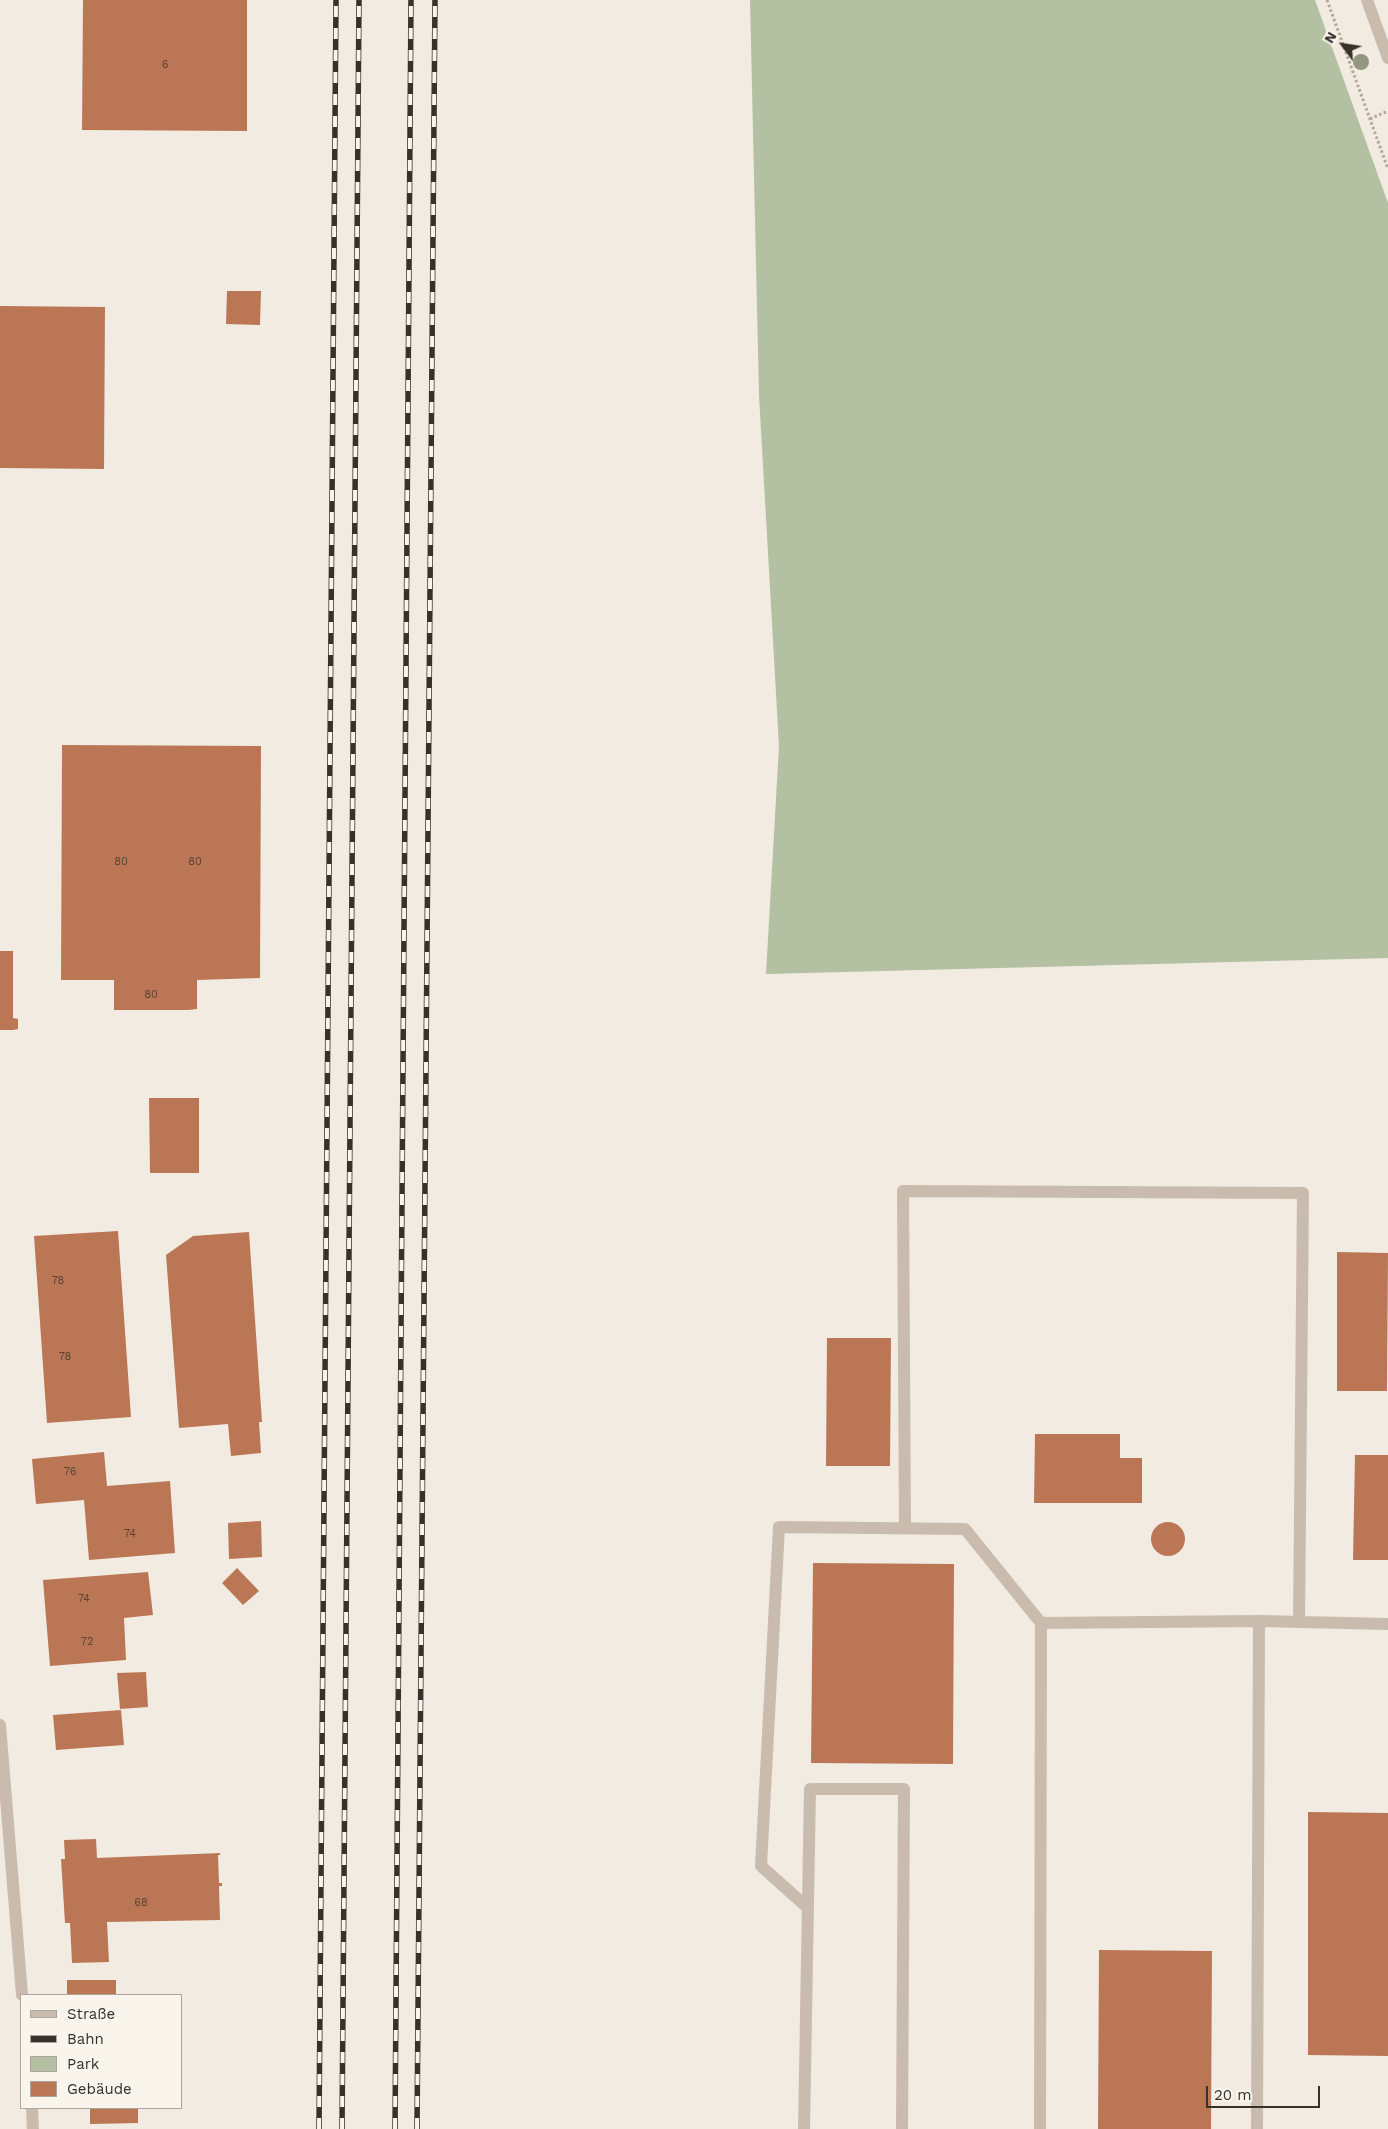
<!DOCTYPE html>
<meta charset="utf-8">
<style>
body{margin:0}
#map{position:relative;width:1388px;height:2129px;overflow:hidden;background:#f1ebe1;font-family:"Work Sans",sans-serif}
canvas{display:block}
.legend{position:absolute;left:20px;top:1994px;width:162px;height:115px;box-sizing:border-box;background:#f9f5ed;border:1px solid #aca69f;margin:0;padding:6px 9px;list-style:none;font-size:15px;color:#38302b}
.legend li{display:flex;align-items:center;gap:10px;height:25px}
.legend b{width:25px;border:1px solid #aca69f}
.north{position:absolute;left:1318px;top:20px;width:50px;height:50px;-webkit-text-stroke:4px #f9f5ed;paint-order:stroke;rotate:301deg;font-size:14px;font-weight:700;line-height:20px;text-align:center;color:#38302b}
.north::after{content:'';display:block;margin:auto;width:18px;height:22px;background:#38302b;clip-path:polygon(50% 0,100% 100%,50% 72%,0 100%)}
.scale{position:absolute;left:1206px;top:2086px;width:114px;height:22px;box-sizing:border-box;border:2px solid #38302b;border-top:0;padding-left:6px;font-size:15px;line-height:18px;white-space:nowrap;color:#38302b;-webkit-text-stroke:4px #f9f5ed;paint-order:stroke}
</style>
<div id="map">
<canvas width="1388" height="2129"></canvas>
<ul class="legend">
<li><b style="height:6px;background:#c9bcae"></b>Straße</li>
<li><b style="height:6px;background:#38302b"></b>Bahn</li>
<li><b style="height:14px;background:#b3c0a2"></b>Park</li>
<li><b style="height:14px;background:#b75"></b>Gebäude</li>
</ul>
<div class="north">N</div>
<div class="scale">20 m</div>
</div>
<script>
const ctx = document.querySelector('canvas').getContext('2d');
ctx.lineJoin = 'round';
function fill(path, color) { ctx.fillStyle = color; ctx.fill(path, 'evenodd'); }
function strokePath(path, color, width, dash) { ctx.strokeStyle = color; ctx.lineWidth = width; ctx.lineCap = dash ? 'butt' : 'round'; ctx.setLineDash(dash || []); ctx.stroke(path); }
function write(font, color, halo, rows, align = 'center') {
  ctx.font = font + ' "Work Sans",sans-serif'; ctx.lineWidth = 4.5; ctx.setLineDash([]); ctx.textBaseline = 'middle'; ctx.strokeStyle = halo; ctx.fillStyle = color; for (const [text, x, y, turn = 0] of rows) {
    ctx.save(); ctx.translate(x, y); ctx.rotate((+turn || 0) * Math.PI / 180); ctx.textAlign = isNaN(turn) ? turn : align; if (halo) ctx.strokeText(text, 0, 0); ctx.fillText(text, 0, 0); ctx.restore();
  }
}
fill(new Path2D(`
 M750,0H1315L1388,203V958L766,974L779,746L759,395Z`), '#b3c0a2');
fill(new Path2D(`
 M83,0H247V131L82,130Z
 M227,291H261L260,325L226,324Z
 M0,306L105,307L104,469L0,468Z
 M62,745L261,746L260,978L197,980V1009L188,1010H114V980H61Z
 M0,951H13V1018L18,1019V1029L13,1030H0Z
 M149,1098H199V1173H150Z
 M118,1231L131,1417L47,1423L34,1236Z
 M249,1232L262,1422H259L261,1453L231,1456L228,1424L179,1428L166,1255L193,1236Z
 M1337,1252L1388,1253L1387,1391H1337Z
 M827,1338H891L890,1466H826Z
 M1035,1434H1120V1458H1142V1503H1034Z
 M104,1452L107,1486L170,1481L175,1553L89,1560L84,1500L36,1504L32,1459Z
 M1355,1455H1388V1560H1353Z
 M261,1521L262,1557L229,1559L228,1523Z
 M1151 1539a17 17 0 1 1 34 0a17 17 0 1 1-34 0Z
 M813,1563L954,1564L953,1764L811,1763Z
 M237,1568L259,1591L243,1605L222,1583Z
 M148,1572L153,1615L124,1618L126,1660L50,1666L43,1580Z
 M146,1672L148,1707L120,1709L117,1673Z
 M121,1710L124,1745L56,1750L53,1715Z
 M1308,1812L1388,1813V2056L1308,2055Z
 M96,1839L97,1858L220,1853V1855H218L219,1883H222V1886H219L220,1920L107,1922L109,1962L72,1963L70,1923H65L61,1859H65L64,1840Z
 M1099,1950L1212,1951L1211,2129H1098Z
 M67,1980H116V1995H67Z
 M90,2108H138V2123L90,2124Z`), '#b75');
strokePath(new Path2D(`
 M1327,0L1388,169
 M1370,119L1388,111`), '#b5a798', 3, [2.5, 2.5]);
strokePath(new Path2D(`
 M1367,0L1388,58
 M905,1528L903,1191L1303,1193L1299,1622
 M0,1725L22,1995
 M808,1908L761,1866L779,1527L965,1529L1041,1623
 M32,2108L33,2129
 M804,2129L810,1789H904L902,2129
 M1040,2129L1041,1623L1259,1621
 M1257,2129L1259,1621L1388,1624`), '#c9bcae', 12);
const rail = new Path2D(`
 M319,2129L336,0
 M342,2129L359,0
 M395,2129L411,0
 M417,2129L435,0`);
strokePath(rail, '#38302b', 5.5);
strokePath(rail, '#f9f5ed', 4, [11]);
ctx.fillStyle = '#929880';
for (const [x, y] of [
 [1361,62]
]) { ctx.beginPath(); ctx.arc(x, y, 8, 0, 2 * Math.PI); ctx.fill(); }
write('11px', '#594236', null, [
 ["6",165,65],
 ["80",121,862],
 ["80",195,862],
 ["80",151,995],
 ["78",58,1281],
 ["78",65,1357],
 ["76",70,1472],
 ["74",130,1534],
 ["74",84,1599],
 ["72",87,1642],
 ["68",141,1903]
]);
</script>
